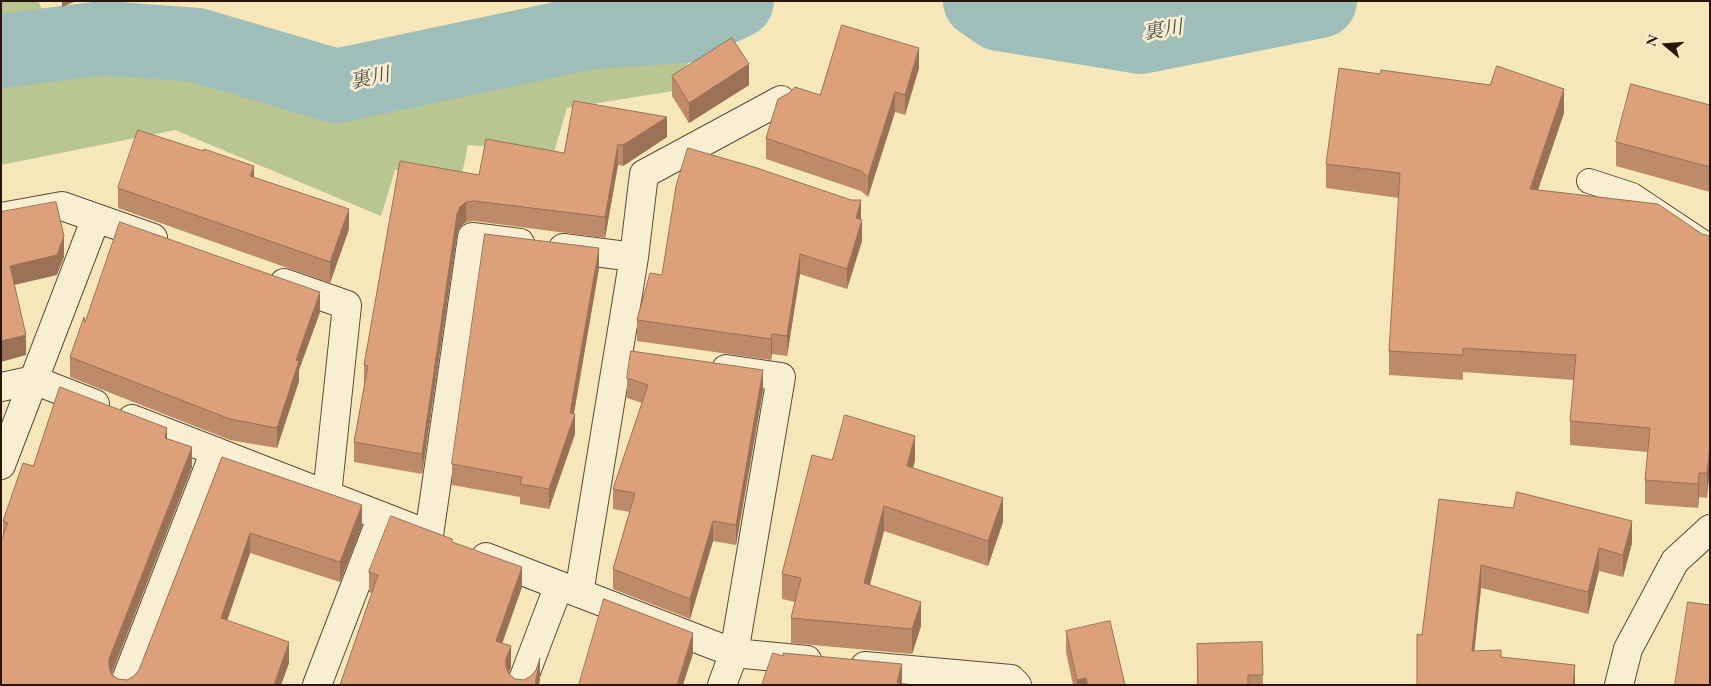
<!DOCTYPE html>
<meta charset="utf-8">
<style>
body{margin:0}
#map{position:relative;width:1711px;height:686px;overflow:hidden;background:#f5e7ba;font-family:"EB Garamond",serif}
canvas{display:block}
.frame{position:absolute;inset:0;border:2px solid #29150c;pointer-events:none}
.north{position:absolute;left:1641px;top:20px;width:50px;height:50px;-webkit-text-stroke:4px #f8efd2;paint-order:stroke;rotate:288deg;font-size:14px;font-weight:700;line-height:20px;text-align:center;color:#29150c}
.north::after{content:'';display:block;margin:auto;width:18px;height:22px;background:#29150c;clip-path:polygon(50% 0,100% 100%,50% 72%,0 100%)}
</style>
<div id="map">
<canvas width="1711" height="686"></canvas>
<div class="frame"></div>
<div class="north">N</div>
</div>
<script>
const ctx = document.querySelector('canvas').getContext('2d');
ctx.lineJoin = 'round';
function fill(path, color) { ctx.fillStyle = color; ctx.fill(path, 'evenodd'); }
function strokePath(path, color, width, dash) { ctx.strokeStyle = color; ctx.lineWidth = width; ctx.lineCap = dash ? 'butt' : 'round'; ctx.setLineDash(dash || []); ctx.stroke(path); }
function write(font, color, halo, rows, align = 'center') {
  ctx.font = font + ' "EB Garamond","Noto Serif JP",serif'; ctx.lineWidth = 5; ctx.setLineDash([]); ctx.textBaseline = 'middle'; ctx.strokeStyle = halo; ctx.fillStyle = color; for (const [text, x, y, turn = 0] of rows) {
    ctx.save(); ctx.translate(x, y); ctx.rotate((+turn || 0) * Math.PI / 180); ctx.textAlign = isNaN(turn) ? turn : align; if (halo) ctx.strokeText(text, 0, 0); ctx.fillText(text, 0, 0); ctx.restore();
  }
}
fill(new Path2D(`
 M1,1H38L45,15L1,27Z
 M693,47L679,90L567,108L554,152L468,145L462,174L395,170L381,216L175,130L1,165V65L102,50L200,67L334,98L417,91L569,53Z`), '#b9c691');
strokePath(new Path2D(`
 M980,1L999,14L1141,37L1320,1
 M1,51L103,38L197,45L336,86L591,32L685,26L737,1`), '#9fbeb9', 74);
const lane = new Path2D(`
 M1589,181L1632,195L1710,247`);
const street = new Path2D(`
 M1,217L62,206L153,238
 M563,248L634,257
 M284,283L347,305L327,495
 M1,387L34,380L95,404
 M132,419L425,533
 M1,465L96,218
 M429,535L472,237L520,243
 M486,557L734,653L807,660
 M579,593L634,257L644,174L781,100
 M865,666L1011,679L1017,685
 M124,685L215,451
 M317,685L382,516
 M521,685L559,585
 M722,685L734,653L781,377L726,369
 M1619,685L1628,649L1675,561L1710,529`);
strokePath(lane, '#5c4a38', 26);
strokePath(street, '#5c4a38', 30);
strokePath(lane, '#f8efd2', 24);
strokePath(street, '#f8efd2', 28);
fill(new Path2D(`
 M919,68L905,115L895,112L868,197L861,191L766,159V138L789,93L820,95Z
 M672,76L749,85L689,123L672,96Z
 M1710,105V192L1616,166V142Z
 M1564,113L1538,190L1710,236L1707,498L1699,497L1698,508L1645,504V480L1648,452L1570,445V421L1574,380L1463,372V380L1389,375V351L1399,198L1326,188V164Z
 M667,137L623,166L618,165L605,238L474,221L466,222L460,227L457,235L422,474L354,462V442L364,386V365L479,175L564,153Z
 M254,177L349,229L330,283L118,208V188Z
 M861,220L862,241L847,289L800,274L787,356L772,354L771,360L637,341V320L662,275Z
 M599,268L574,413L575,434L549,509L520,504V497L452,485V464Z
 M320,312L299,370V381L277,448L230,440L70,377V357L85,322Z
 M627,378L763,390L736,545L713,541L690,619L613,589V569L630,512L613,509V489L642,403L627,398Z
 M167,438L192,467L112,674L118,679L127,680L134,676L139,670L222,457L362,526L340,582L250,553L227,620L289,663L281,685H1L3,521Z
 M832,460H915L913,468L1003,522L988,566L884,531L870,584L921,626L912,654L791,643V618L795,602L782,599V574Z
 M1439,499L1632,543L1623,577L1599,571L1588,614L1481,588L1474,651L1501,657L1575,685L1422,635Z
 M452,542L522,587L502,643L511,667L509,674L515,679L524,680L540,679L539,685H340L372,593L369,592V572Z
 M1066,631L1125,685H1073L1066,652Z
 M1262,642L1263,685H1197V644Z`), '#bd8a6a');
fill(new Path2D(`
 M62,1H76L62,7Z
 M919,48V68L905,115V95Z
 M749,64V85L689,123V103Z
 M1564,89V113L1530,213V189Z
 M895,92V112L868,197V177Z
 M667,117V137L623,166V145Z
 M618,144V165L605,238V217Z
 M254,166V186L250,176Z
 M861,200V220L856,218Z
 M466,202V222L460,227L457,235L422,474V454L457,214L460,207Z
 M349,209V229L330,283V262Z
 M862,220V241L847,289V269Z
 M64,236V257L57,275L10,286V266Z
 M599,248V268L572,424L575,414V434L549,509V489L570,413Z
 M800,254V274L787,356V336Z
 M320,292V312L299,370V381L277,448V428L296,360Z
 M772,334V354L771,360V339Z
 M26,335V355L1,362V341Z
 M763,370V390L736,545V525Z
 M167,428V449L165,438Z
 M915,436V460L907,490V466Z
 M1710,445V469L1707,498V473Z
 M192,447V467L109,679V659Z
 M1699,473V497L1698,508V484Z
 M1003,498V522L988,566V541Z
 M362,505V526L340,582V562Z
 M884,506V531L864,607V583Z
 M713,521V541L690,619V599Z
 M1632,521V543L1623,577V555Z
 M250,533V553L221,639V618Z
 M1599,548V571L1588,614V592Z
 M1481,565V588L1472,674V651Z
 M522,567V587L496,661V641Z
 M921,602V626L912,654V629Z
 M693,633V654L683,685H677Z
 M289,642V663L281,685H274Z
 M511,646V667L506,679V659Z
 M540,658V679L539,685H535Z
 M902,664V684L897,685V682Z
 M1575,665V685H1573Z
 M1086,678V685H1077V680Z`), '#9a7156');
const building = new Path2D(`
 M842,25L919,48L905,95L895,92L868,177L861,171L766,138L778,99L789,93L795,87L820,95Z
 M732,38L749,64L689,103L672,76Z
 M1497,66L1564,89L1530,189L1658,204L1702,234L1710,236V445L1707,473H1699L1698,484L1645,480L1650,428L1570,421L1576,355L1463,348V355L1389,351L1400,173L1326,164L1339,68L1380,74L1381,70L1490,85Z
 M1631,84L1710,105V167L1616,142Z
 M574,101L667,117L623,145L618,144L605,217L474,201L466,202L460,207L457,214L422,454L354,442L368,366L364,365L400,161L479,175L486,139L564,153Z
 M138,130L203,151L204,149L254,166L250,176L349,209L330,262L118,188Z
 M688,148L757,168L851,200H861L856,218L862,220L847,269L800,254L787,336L772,334L771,339L637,320L650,273L662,275L676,186Z
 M56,202L64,236L57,255L10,266L26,335L1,341V212Z
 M120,222L320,292L296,360L299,361L277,428L230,419L70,357L84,317L85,322Z
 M485,234L599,248L570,413L575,414L549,489L520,484L522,477L452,464Z
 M631,351L763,370L736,525L713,521L690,599L613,569L635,493L613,489L648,385L627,378Z
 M60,387L167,428L165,438L192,447L109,659V667L112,675L118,679L127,680L134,676L139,670L222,457L362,505L340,562L250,533L221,618L289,642L274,685H1V541L8,523L3,521L23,463L33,466Z
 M845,415L915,436L907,466L1003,498L988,541L884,506L864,583L921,602L912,629L791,618L801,578L782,574L812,455L832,460Z
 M1517,492L1632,521L1623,555L1599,548L1588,592L1481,565L1472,651L1501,650V657L1575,665L1573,685H1417V634L1422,635L1439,499L1513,508Z
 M391,516L452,539V542L522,567L496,641L511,646L506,659V667L509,674L515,679L524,680L531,676L536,670L540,658L535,685H340L378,575L369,572Z
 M604,599L693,633L677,685H579Z
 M1688,602L1710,605V685H1675Z
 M1110,621L1125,685H1088L1086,678L1077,680L1066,631Z
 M1262,642L1263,675H1248V685H1198L1197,644Z
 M773,653L783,656V653L902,664L897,682L899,683L898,685H762Z`);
fill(building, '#dca17b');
strokePath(building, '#9a7156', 1);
write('italic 20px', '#525049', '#f8efd2', [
 ["裏川",1163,31,-9],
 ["裏川",370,79,-12]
]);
</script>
